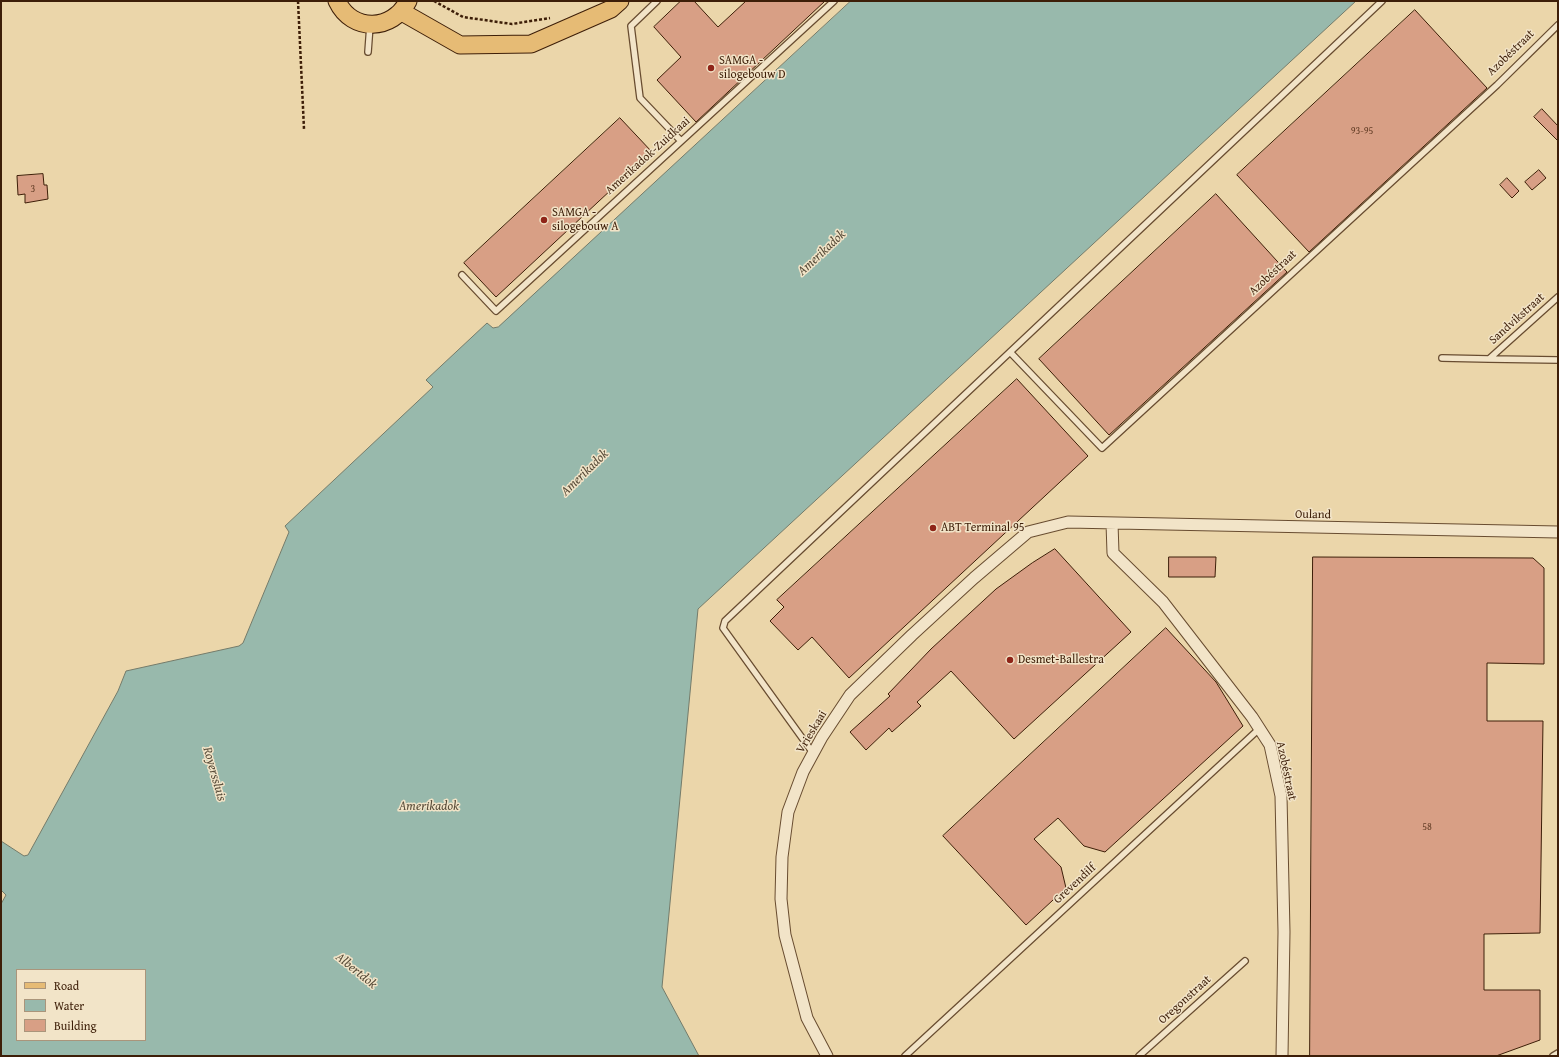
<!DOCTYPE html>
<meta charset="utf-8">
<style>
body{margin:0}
#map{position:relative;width:1559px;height:1057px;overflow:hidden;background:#ebd6aa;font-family:"Gentium Book Plus",serif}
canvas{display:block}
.frame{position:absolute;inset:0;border:2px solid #3d1e08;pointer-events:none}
.legend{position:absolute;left:16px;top:969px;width:130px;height:72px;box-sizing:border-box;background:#f2e4c8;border:1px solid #aa957b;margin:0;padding:5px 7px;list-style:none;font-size:12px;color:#3d1e08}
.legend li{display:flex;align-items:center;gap:8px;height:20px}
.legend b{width:20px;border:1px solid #aa957b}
</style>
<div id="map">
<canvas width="1559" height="1057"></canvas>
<div class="frame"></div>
<ul class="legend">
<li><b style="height:5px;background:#e6bb75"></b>Road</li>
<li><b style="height:11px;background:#98b9ac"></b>Water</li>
<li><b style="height:11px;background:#d89f85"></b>Building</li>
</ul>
</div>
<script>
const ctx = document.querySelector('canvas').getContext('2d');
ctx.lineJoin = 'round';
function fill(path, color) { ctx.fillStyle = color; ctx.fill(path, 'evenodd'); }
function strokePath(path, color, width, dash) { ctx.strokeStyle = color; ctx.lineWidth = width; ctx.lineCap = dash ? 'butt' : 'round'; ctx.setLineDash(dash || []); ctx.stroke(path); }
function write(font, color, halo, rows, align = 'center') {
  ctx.font = font + ' "Gentium Book Plus",serif'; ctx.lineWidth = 3; ctx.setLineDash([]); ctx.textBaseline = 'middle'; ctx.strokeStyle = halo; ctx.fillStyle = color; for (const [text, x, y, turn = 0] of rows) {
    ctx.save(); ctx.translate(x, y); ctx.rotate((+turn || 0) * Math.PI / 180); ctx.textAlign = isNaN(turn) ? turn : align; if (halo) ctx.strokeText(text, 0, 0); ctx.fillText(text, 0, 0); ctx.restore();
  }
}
const water = new Path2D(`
 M851,1H1356L698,609L662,987L699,1056H1V904L6,895L1,890V841L24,856L28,855L118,691L126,671L239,646L243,643L289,532L285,526L433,387L426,380L487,323L493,328L498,327ZM17,970H145V1040H17Z`);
fill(water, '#98b9ac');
strokePath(water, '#747b6a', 1);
const building = new Path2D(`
 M681,1H694L718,27L746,1H825L696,122L657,80L681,57L654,27Z
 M1415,10L1487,88L1309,252L1237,175Z
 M1542,109L1558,126V141L1534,117Z
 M620,118L652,152L642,162L644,164L630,177L627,175L496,297L464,263Z
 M1539,170L1546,178L1532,190L1525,182Z
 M43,174L44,185H47L48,199L25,203V194L18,195L17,176Z
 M1507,178L1519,191L1512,198L1500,185Z
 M1216,194L1287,272L1109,435L1039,359Z
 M1017,379L1088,456L849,678L812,637L798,650L770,621L784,607L777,600Z
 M1055,549L1131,632L1014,739L951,671L917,702L921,706L892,732L889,728L866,750L850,732L890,696L888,694L931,649L996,589L1032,563Z
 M1169,557H1216L1215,577H1169Z
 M1313,557L1533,558L1544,568V664L1487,663V721H1543L1540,933L1484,934V990H1540V1040L1496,1056H1310Z
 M1166,628L1216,682L1243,726L1105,852L1084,846L1058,818L1034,839L1061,867L1066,888L1026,925L943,836Z`);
fill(building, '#d89f85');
strokePath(building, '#3d1e08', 1);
const service = new Path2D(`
 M657,1L631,26L640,98L681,141
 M368,52L370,25
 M462,275L496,311L834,1
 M1010,352L1102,448L1497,85L1558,25
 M1442,358L1489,359L1558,297
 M1489,359L1558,360
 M813,753L723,628L725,621L1382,1
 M905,1056L1259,729
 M1139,1056L1245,961
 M1553,1056L1558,1053`);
const minor = new Path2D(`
 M1112,523L1113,553L1163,602L1252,717L1270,745L1281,796L1284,932L1282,1056
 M827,1056L807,1018L785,935L781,899L782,857L788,812L803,772L822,737L850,695L912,635L974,578L1028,532L1068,522L1558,532`);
const primary = new Path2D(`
 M337,1C352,33 393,31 408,1
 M402,12L460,45L531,44L611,9L620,1`);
strokePath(service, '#684c30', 8);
strokePath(minor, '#684c30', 13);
strokePath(primary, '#3d1e08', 19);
strokePath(new Path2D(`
 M298,1L304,129
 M434,1L463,17L512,24L550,18`), '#3d1e08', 2.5, [3, 2]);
strokePath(service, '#f2e4c8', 5.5);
strokePath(minor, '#f2e4c8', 11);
strokePath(primary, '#e6bb75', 17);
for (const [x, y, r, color] of [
 [711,68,4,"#8f2418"],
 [544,220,4,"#8f2418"],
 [933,528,4,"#8f2418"],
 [1010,660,4,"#8f2418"]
]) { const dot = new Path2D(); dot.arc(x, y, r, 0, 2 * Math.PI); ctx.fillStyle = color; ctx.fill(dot); strokePath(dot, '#f2e4c8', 1.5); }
write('10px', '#643e27', null, [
 ["93-95",1362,131],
 ["3",33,189],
 ["58",1427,827]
]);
write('12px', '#3d1e08', '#f2e4c8', [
 ["Azobéstraat",1511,53,-44],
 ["Amerikadok-Zuidkaai",648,156,-42],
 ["Azobéstraat",1273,273,-43],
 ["Sandvikstraat",1517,319,-42],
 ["Ouland",1313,515,1],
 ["Vrieskaai",812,732,-59],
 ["Azobéstraat",1286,771,78],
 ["Grevendilf",1075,884,-43],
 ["Oregonstraat",1185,1000,-42]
]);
write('12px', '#3d1e08', '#f2e4c8', [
 ["SAMGA -",719,61],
 ["silogebouw D",719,75],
 ["SAMGA -",552,213],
 ["silogebouw A",552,227],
 ["ABT Terminal 95",941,528],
 ["Desmet-Ballestra",1018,660]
], 'left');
write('italic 13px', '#584c39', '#f2e4c8', [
 ["Amerikadok",822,253,-43],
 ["Amerikadok",585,473,-44],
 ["Royerssluis",214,774,74],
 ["Amerikadok",429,807],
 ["Albertdok",356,971,39]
]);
</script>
